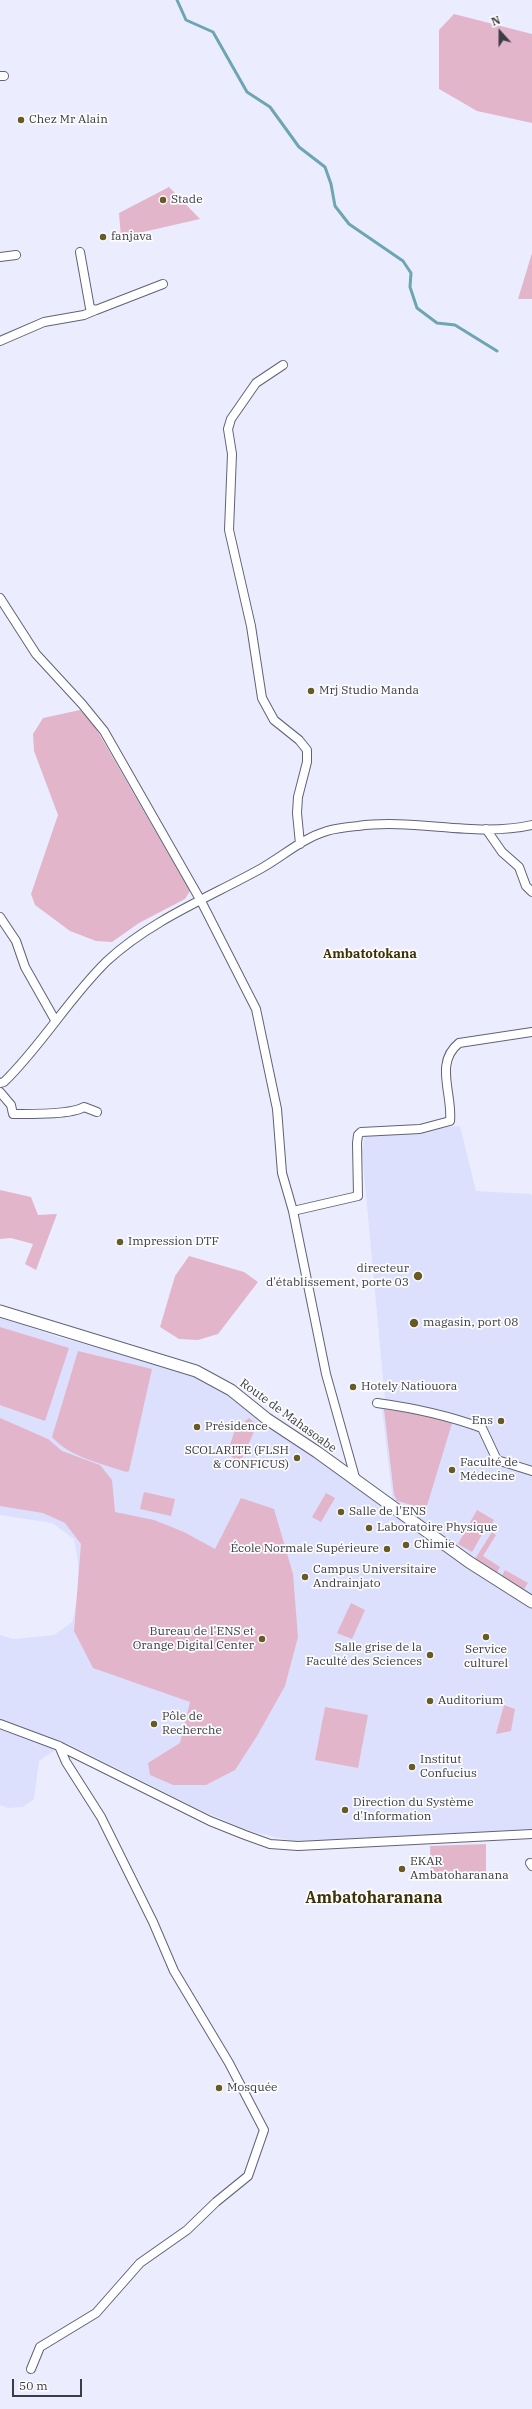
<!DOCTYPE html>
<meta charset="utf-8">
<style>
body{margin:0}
#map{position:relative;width:532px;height:2409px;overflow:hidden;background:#ebedff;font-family:"IBM Plex Serif",serif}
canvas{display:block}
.north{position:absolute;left:480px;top:12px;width:40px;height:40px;-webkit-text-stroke:3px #fcfcfc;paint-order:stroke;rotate:339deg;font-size:11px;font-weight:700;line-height:16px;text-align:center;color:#3b3c44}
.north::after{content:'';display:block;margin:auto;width:14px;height:18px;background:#3b3c44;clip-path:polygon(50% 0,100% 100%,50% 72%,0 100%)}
.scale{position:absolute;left:12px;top:2379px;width:70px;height:18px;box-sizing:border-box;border:2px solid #3b3c44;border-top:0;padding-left:5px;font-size:12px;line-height:14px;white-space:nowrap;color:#3b3c44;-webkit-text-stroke:3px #fcfcfc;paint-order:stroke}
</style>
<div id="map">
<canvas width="532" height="2409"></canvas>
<div class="north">N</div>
<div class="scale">50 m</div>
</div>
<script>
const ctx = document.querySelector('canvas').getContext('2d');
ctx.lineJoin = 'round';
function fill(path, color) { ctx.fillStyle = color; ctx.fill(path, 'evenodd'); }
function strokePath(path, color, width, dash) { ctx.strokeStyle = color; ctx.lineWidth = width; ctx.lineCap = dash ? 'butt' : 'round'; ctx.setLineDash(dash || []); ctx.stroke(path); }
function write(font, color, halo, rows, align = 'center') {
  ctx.font = font + ' "IBM Plex Serif",serif'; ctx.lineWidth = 3.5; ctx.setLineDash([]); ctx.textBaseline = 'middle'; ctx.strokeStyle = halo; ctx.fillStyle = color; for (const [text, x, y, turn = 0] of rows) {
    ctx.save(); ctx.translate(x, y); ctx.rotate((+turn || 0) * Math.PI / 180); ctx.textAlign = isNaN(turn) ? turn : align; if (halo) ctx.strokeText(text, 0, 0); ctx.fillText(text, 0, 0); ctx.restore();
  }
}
fill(new Path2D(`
 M460,1126L476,1191L531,1194L532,1198V1829L298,1842L248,1831L196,1808L66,1743L39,1761L34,1799L23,1807L8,1808L0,1805V1635L13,1639L54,1635L72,1622L79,1592L78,1562L74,1539L52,1523L0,1515V1317L58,1337L199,1375L393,1503L381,1401L385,1400L362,1152L365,1135Z`), '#dce0fd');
fill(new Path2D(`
 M454,14L532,34V123L477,111L439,89V30Z
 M169,187L200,219L121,237L119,213Z
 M532,253V299H518Z
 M80,710L94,725L190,891L185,899L139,923L112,942L96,941L70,931L35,905L31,894L58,815L34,751L33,734L43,718Z
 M0,1190L31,1197L38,1215L57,1214L36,1270L25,1264L33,1244L11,1238L0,1239Z
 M189,1256L244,1272L258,1282L218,1334L198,1340L179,1339L160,1327L175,1276Z
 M0,1327L69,1348L45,1421L0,1405Z
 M78,1351L152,1369L129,1471L126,1472C100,1463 70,1457 52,1437Z
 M384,1409L453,1420L426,1509L394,1500H397L394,1495Z
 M0,1418L48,1439L62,1451L100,1465L112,1480L115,1512L154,1520L184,1532L215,1549L241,1498L274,1509L293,1574L298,1637L285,1686L257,1736L235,1770L206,1785H173L150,1775L148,1763L180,1743L190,1702L93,1668L74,1631L81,1544L65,1523L43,1513L0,1506Z
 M249,1418L257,1425L240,1463L227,1453L235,1430Z
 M144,1492L175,1499L171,1516L140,1509Z
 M326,1493L335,1498L321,1522L312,1517Z
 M477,1510L494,1520L491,1525L488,1524L472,1552L458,1544Z
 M492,1532L496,1535L483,1556L500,1567L497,1573L475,1559Z
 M505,1570L528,1583L524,1589L502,1576Z
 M351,1603L365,1610L352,1639L337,1633Z
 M504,1705L515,1709L511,1731L496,1734Z
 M325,1707L368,1715L358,1768L315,1760Z
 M486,1844V1873L431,1875L430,1846Z`), '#e3b5ca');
strokePath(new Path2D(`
 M177,0L186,20L213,32L247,92L270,107L299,147L325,167L331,184L335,206L349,224L403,261L411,273L410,287L417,308L437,323L455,325L497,351`), '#6da6b0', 3);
const street = new Path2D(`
 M0,76H4
 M0,257L16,255
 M96,310L163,284
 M0,341L44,322L84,315L96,310L90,308L80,252
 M283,365L256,383L231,419L228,429L232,454L229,530L251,626L262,698L274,720L299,740L307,750V762L298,797L297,813L300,844
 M0,598L36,654L82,704L104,731L201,901L256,1009L277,1109L282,1173L293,1211L326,1374L356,1481
 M486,829L502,852L519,867L526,886L532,892
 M0,917L16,941L25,967L55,1020
 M0,1083L4,1082C42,1045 69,998 107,961C151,920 210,897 262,868C283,856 303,838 327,831C337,828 348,827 358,826C415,818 475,838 532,825
 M0,1092L11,1105L13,1114C30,1114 71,1115 84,1107L97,1112
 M293,1211L358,1196L357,1143L358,1135L361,1132L420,1129L450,1121C453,1094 434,1063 459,1043L532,1032
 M377,1403C414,1408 447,1415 482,1428L497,1460L532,1471
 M0,1724L59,1746L210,1821L245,1835L270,1844L298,1846L532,1834
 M530,1863L532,1866
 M31,2369L40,2347L96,2313L140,2263L187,2230L216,2202L248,2176L264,2130L229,2063L174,1971L153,1922L101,1817L66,1762L59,1746`);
const secondary = new Path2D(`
 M0,1311L196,1371L231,1390L267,1419L317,1452L469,1562L532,1602`);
strokePath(street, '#606375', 10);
strokePath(secondary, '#606375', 13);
strokePath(street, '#fff', 8);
strokePath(secondary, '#fff', 11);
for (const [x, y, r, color] of [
 [21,120,4,"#675a27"],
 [163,200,4,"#675a27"],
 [103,237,4,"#675a27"],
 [311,691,4,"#675a27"],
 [120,1242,4,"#675a27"],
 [418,1276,5,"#675a27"],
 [414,1323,5,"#675a27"],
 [353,1387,4,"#675a27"],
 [501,1421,4,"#675a27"],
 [197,1427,4,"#675a27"],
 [297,1458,4,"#675a27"],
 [452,1470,4,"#675a27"],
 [341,1512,4,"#675a27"],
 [369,1528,4,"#675a27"],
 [406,1545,4,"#675a27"],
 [387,1549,4,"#675a27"],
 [305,1577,4,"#675a27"],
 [486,1637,4,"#675a27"],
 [262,1639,4,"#675a27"],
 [430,1655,4,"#675a27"],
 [430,1701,4,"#675a27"],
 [154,1724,4,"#675a27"],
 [412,1767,4,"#675a27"],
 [345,1810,4,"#675a27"],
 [402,1869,4,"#675a27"],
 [219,2088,4,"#675a27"]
]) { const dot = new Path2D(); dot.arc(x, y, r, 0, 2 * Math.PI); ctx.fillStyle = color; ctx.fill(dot); strokePath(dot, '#fcfcfc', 1.5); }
write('12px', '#3b3c44', '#fcfcfc', [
 ["Chez Mr Alain",29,120],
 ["Stade",171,200],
 ["fanjava",111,237],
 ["Mrj Studio Manda",319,691],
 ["Impression DTF",128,1242],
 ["directeur",409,1269,"right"],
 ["d'établissement, porte 03",409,1283,"right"],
 ["magasin, port 08",423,1323],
 ["Hotely Natiouora",361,1387],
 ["Ens",493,1421,"right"],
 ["Présidence",205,1427],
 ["SCOLARITE (FLSH",289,1451,"right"],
 ["& CONFICUS)",289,1465,"right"],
 ["Faculté de",460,1463],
 ["Médecine",460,1477],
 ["Salle de l'ENS",349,1512],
 ["Laboratoire Physique",377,1528],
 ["Chimie",414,1545],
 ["École Normale Supérieure",379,1549,"right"],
 ["Campus Universitaire",313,1570],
 ["Andrainjato",313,1584],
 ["Bureau de l'ENS et",254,1632,"right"],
 ["Orange Digital Center",254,1646,"right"],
 ["Salle grise de la",422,1648,"right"],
 ["Faculté des Sciences",422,1662,"right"],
 ["Service",486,1650,"center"],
 ["culturel",486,1664,"center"],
 ["Auditorium",438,1701],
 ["Pôle de",162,1717],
 ["Recherche",162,1731],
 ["Institut",420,1760],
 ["Confucius",420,1774],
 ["Direction du Système",353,1803],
 ["d'Information",353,1817],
 ["EKAR",410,1862],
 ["Ambatoharanana",410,1876],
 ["Mosquée",227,2088]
], 'left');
write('12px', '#3b3c44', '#fcfcfc', [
 ["Route de Mahasoabe",288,1416,36]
]);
write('bold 13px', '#3c3207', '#fcfcfc', [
 ["Ambatotokana",370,954]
]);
write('bold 16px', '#3c3207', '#fcfcfc', [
 ["Ambatoharanana",374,1898]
]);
</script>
